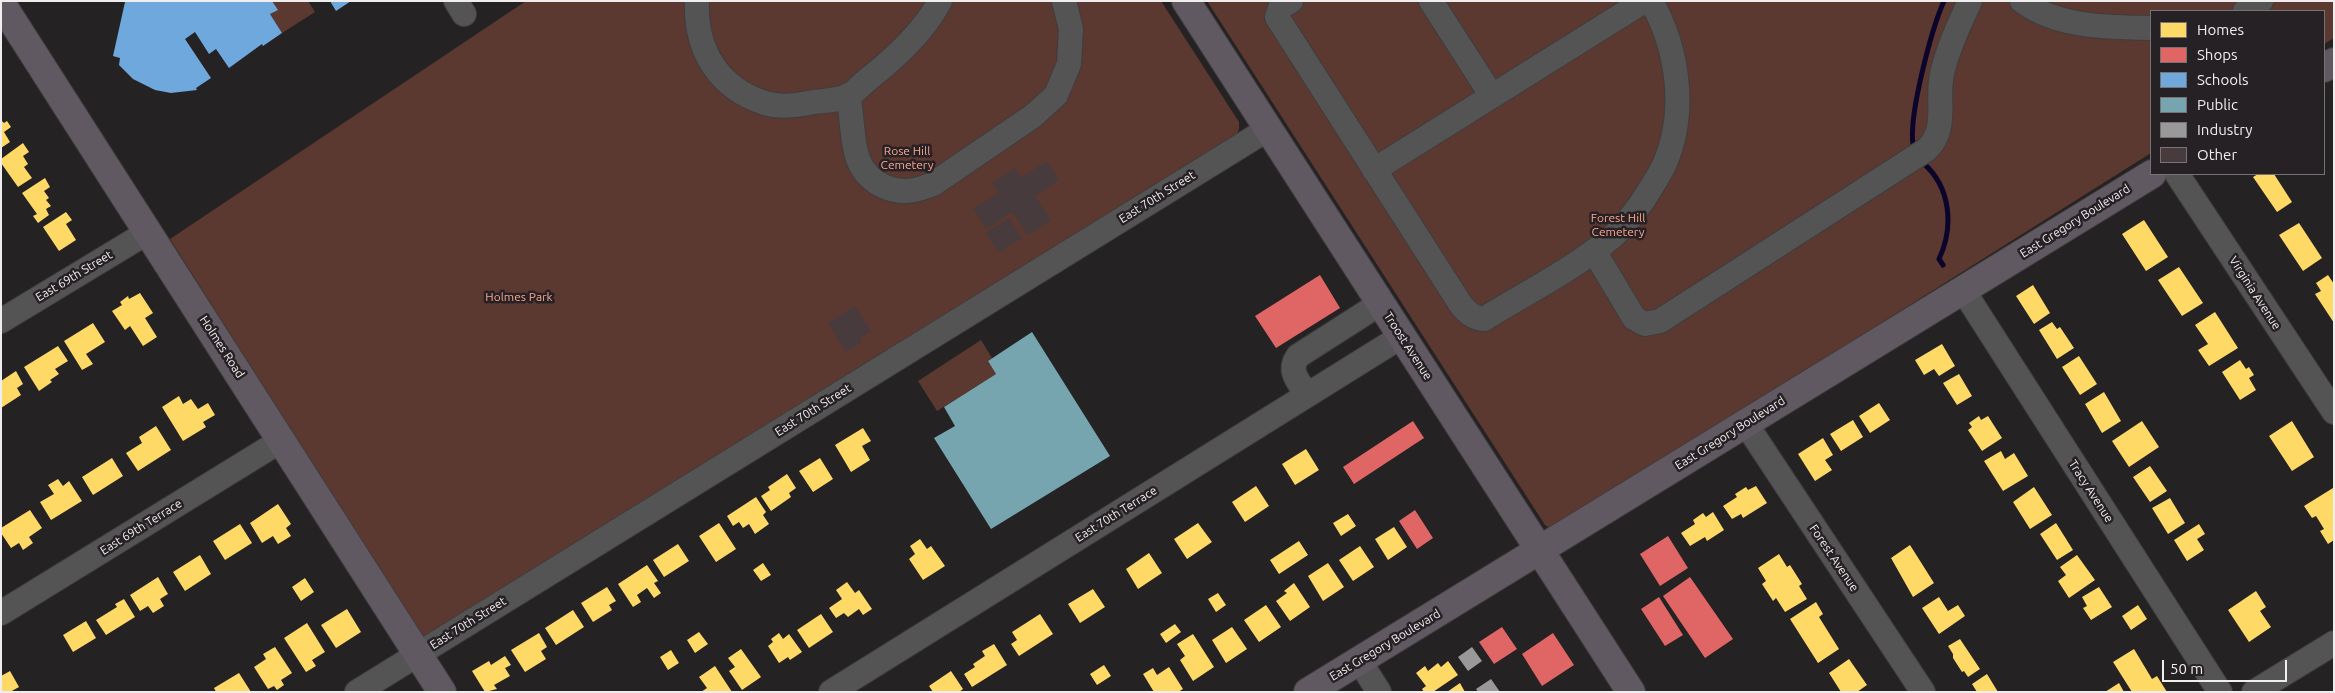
<!DOCTYPE html>
<style>
body{margin:0}
#map{position:relative;width:2335px;height:693px;overflow:hidden;background:#252224;font-family:Ubuntu,sans-serif}
canvas{display:block}
.frame{position:absolute;inset:0;border:2px solid #f0edef;pointer-events:none}
.legend{position:absolute;left:2150px;top:10px;width:175px;height:165px;box-sizing:border-box;background:#262124;border:1px solid #777375;margin:0;padding:6px 9px;list-style:none;font-size:15px;color:#f0edef}
.legend li{display:flex;align-items:center;gap:10px;height:25px}
.legend b{width:25px;border:1px solid #777375}
.scale{position:absolute;left:2162px;top:660px;width:125px;height:22px;box-sizing:border-box;border:2px solid #f0edef;border-top:0;padding-left:6px;font-size:15px;line-height:18px;white-space:nowrap;color:#f0edef;-webkit-text-stroke:4px #262124;paint-order:stroke}
</style>
<div id="map">
<canvas width="2335" height="693"></canvas>
<div class="frame"></div>
<ul class="legend">
<li><b style="height:14px;background:#ffd966"></b>Homes</li>
<li><b style="height:14px;background:#e06666"></b>Shops</li>
<li><b style="height:14px;background:#6fa8dc"></b>Schools</li>
<li><b style="height:14px;background:#76a5af"></b>Public</li>
<li><b style="height:14px;background:#999"></b>Industry</li>
<li><b style="height:14px;background:#483b3e"></b>Other</li>
</ul>
<div class="scale">50 m</div>
</div>
<script>
const ctx = document.querySelector('canvas').getContext('2d');
ctx.lineJoin = 'round';
function fill(path, color) { ctx.fillStyle = color; ctx.fill(path, 'evenodd'); }
function strokePath(path, color, width, dash) { ctx.strokeStyle = color; ctx.lineWidth = width; ctx.lineCap = dash ? 'butt' : 'round'; ctx.setLineDash(dash || []); ctx.stroke(path); }
function write(font, color, halo, rows, align = 'center') {
  ctx.font = font + ' Ubuntu,sans-serif'; ctx.lineWidth = 5; ctx.setLineDash([]); ctx.textBaseline = 'middle'; ctx.strokeStyle = halo; ctx.fillStyle = color; for (const [text, x, y, turn = 0] of rows) {
    ctx.save(); ctx.translate(x, y); ctx.rotate((+turn || 0) * Math.PI / 180); ctx.textAlign = isNaN(turn) ? turn : align; if (halo) ctx.strokeText(text, 0, 0); ctx.fillText(text, 0, 0); ctx.restore();
  }
}
fill(new Path2D(`
 M272,1H308L315,12L282,33L270,14L277,10Z
 M526,1H1161L1239,122V129L1236,137L424,640L170,239Z
 M1207,1H2334V38L2324,44V11H2151V153L1556,528H1550L1545,525Z
 M981,340L992,358L988,361L996,374L937,411L918,381Z`), '#5b3830');
fill(new Path2D(`
 M1,120L4,123L7,121L11,127L4,132L10,142L1,148Z
 M23,143L29,152L23,156L28,164L24,167L32,178L18,187L1,163V159Z
 M2258,174H2274L2292,202L2277,212L2253,177Z
 M45,178L50,187L44,191L49,198L46,200L51,206L46,209L49,215L38,223L33,216L37,214L22,193Z
 M66,212L72,220L66,224L76,240L59,251L43,227Z
 M2144,220L2168,257L2146,271L2122,234Z
 M2299,223L2322,258L2303,271L2279,235Z
 M2179,267L2203,303L2182,316L2158,280Z
 M2328,275L2334,284V323L2315,294L2321,291L2316,283Z
 M2033,285L2050,313L2034,324L2016,296Z
 M140,293L153,313L145,318L157,337L143,346L130,326L125,330L112,311L122,305L120,302L128,296L129,299Z
 M2215,312L2238,348L2209,366L2198,350L2208,344L2195,325Z
 M2052,322L2057,329L2060,327L2074,348L2057,359L2039,330Z
 M93,323L105,342L86,354L93,364L82,370L64,341Z
 M1942,344L1955,366L1939,376L1934,369L1924,375L1915,360Z
 M58,346L68,361L55,369L59,374L50,380L52,382L39,391L24,367Z
 M2079,356L2097,384L2080,395L2062,367Z
 M2240,360L2246,369L2249,367L2254,375L2249,378L2256,390L2240,400L2222,372Z
 M16,371L23,384L17,388L21,395L1,408V381Z
 M1959,374L1972,396L1957,405L1943,383Z
 M2104,392L2121,421L2102,433L2085,404Z
 M179,396L183,404L191,399L198,409L208,403L215,415L203,422L206,427L183,441L162,407Z
 M1879,403L1890,420L1870,433L1859,416Z
 M1979,416L1981,420L1988,416L2002,438L1982,451L1968,430L1972,427L1969,423Z
 M1853,420L1863,437L1841,451L1830,434Z
 M2142,421L2159,447L2129,467L2112,441Z
 M2292,421L2314,457L2292,471L2269,436Z
 M156,426L171,450L138,471L126,453L142,443L139,437Z
 M863,428L871,441L862,446L870,460L851,472L835,445Z
 M1823,438L1833,455L1825,460L1832,470L1815,481L1798,454Z
 M1306,449L1319,470L1295,485L1282,464Z
 M2001,451L2005,459L2014,453L2028,476L2003,491L1984,461Z
 M112,458L123,476L93,495L82,477Z
 M820,458L833,479L813,492L799,471Z
 M2150,466L2167,491L2150,502L2133,477Z
 M787,474L796,488L789,493L791,497L771,511L761,496L770,490L768,487Z
 M58,479L63,486L69,481L82,501L51,520L40,502L54,494L48,485Z
 M1256,486L1269,506L1245,522L1232,502Z
 M1756,486L1767,503L1743,518L1741,514L1732,519L1723,506L1737,497L1735,494L1746,487L1748,490Z
 M2034,487L2052,515L2030,529L2013,502Z
 M2333,488L2334,540L2328,544L2320,531L2324,529L2316,516L2312,518L2304,506Z
 M756,497L766,512L763,515L769,524L755,534L749,524L743,528L739,522L733,526L727,516Z
 M2170,498L2185,523L2168,534L2152,508Z
 M278,504L291,524L286,528L291,536L278,544L273,536L262,543L250,523Z
 M30,510L42,528L29,537L33,543L23,550L19,543L11,548L1,533V528Z
 M1713,512L1724,530L1707,541L1705,537L1690,546L1681,533L1695,524L1693,520L1703,513L1706,517Z
 M1348,514L1356,526L1341,536L1333,523Z
 M719,523L736,549L716,562L699,536Z
 M1198,523L1212,542L1187,559L1174,539Z
 M2056,523L2073,550L2057,560L2040,534Z
 M240,524L252,543L225,560L213,541Z
 M2199,524L2205,534L2197,539L2204,550L2187,561L2174,540Z
 M1394,527L1407,547L1388,560L1375,539Z
 M920,539L927,549L931,546L945,566L923,580L909,559L915,554L910,546Z
 M1299,541L1308,555L1279,574L1270,560Z
 M678,544L689,561L664,577L653,560Z
 M1910,545L1934,583L1913,597L1891,558Z
 M1360,546L1374,567L1353,581L1339,560Z
 M1149,553L1162,573L1138,589L1126,569Z
 M1779,554L1787,567L1790,565L1802,584L1799,586L1807,599L1785,612L1776,598L1773,601L1762,584L1766,581L1758,568Z
 M200,555L211,574L185,591L173,572Z
 M2077,555L2095,580L2069,598L2058,581L2066,575L2060,567Z
 M763,563L771,575L761,581L753,570Z
 M1328,563L1344,587L1323,601L1308,576Z
 M647,565L658,581L654,583L661,593L654,598L647,588L637,595L641,602L633,607L618,584Z
 M158,577L168,594L160,599L164,606L153,613L148,606L140,611L130,595Z
 M305,578L314,592L301,601L292,587Z
 M847,582L855,593L859,590L872,609L863,615L859,609L848,617L844,613L836,618L829,608L842,599L836,590Z
 M1294,583L1310,607L1290,621L1276,601L1287,593L1284,591Z
 M607,587L616,601L609,605L612,610L593,622L581,603Z
 M2099,587L2112,607L2091,620L2083,608L2087,606L2082,597Z
 M1093,589L1105,607L1080,623L1068,604Z
 M2256,591L2266,607L2260,611L2271,627L2249,642L2228,610Z
 M1218,593L1226,605L1216,612L1208,599Z
 M1939,597L1948,611L1958,605L1965,616L1939,634L1922,608Z
 M124,599L135,617L106,635L96,620L117,607L115,604Z
 M1816,602L1823,614L1819,617L1839,649L1818,663L1790,619Z
 M1266,605L1281,627L1259,642L1244,620Z
 M2138,605L2147,619L2131,630L2122,616Z
 M347,609L361,632L336,648L321,625Z
 M573,610L584,627L556,645L545,628Z
 M821,614L833,632L809,648L797,630Z
 M1040,614L1053,634L1019,656L1011,644L1017,640L1012,632Z
 M86,621L96,638L73,652L63,635Z
 M307,623L325,652L312,660L316,666L306,672L284,638Z
 M1175,624L1181,632L1166,643L1160,634Z
 M1232,627L1247,649L1226,663L1212,640Z
 M699,632L708,644L695,653L687,640Z
 M539,633L547,647L541,651L546,659L525,672L511,650Z
 M779,633L783,639L789,634L802,652L790,660L788,657L779,663L768,646L773,642L771,639Z
 M1193,634L1214,667L1193,681L1180,660L1185,656L1177,644Z
 M1960,639L1980,669L1968,677L1964,671L1962,672L1953,658V654L1948,646Z
 M994,644L1007,665L972,687L964,674L975,667L973,664L985,656L982,651Z
 M275,647L292,673L281,680L284,685L277,690L274,686L268,689L254,667L266,659L263,654Z
 M741,649L761,677L742,690L729,671L735,667L728,658Z
 M2134,649L2152,679L2157,676L2167,692H2132L2113,662Z
 M671,650L679,663L668,670L660,657Z
 M505,656L511,665L505,668L510,676L494,685L497,689L485,692L472,671L489,661L491,665Z
 M1849,659L1867,685L1857,692H1841L1829,673Z
 M1448,661L1458,675L1433,692H1424L1422,689L1426,686L1416,673L1425,666L1428,671L1438,663L1441,667Z
 M1104,665L1111,676L1097,685L1090,674Z
 M715,666L732,692H701L707,688L699,677Z
 M1169,667L1183,689L1178,692H1154L1143,674L1153,668L1157,675Z
 M10,671L19,687L10,692H1V676Z
 M951,671L963,689L959,692H933L929,686Z
 M239,673L251,692H216L214,688Z
 M1987,674L1998,692H1977L1972,684Z
 M1460,683L1465,692H1447Z
 M2119,683L2124,692H2105Z`), '#ffd966');
fill(new Path2D(`
 M1320,275L1340,308L1276,348L1255,316Z
 M1413,421L1424,438L1354,484L1343,467Z
 M1415,510L1433,538L1417,549L1399,521Z
 M1668,536L1688,568L1660,586L1640,554Z
 M1690,577L1733,639L1705,658L1663,596Z
 M1659,597L1683,635L1665,646L1641,609Z
 M1502,627L1517,649L1494,664L1479,642Z
 M1553,633L1574,665L1542,686L1522,654Z`), '#e06666');
fill(new Path2D(`
 M272,1L278,10L270,14L282,33L263,46L262,44L229,68L216,49L209,54L195,32L185,39L211,78L196,88L197,90L171,93L155,90L133,79L119,65L120,58L113,56L125,2Z
 M330,1H351L336,11Z`), '#6fa8dc');
fill(new Path2D(`
 M1032,332L1110,456L991,529L934,438L955,426L944,407L996,374L988,361Z`), '#76a5af');
fill(new Path2D(`
 M1472,647L1482,661L1468,671L1458,657Z
 M1491,679L1500,692H1478L1476,689Z`), '#999');
strokePath(new Path2D(`
 M1914,149C1906,122 1932,28 1944,1
 M1923,163C1951,187 1954,227 1939,259L1943,265`), '#0c052b', 5);
fill(new Path2D(`
 M1047,161L1059,180L1035,196L1051,220L1028,235L1012,212L987,229L973,209L999,193L992,183L1015,168L1021,178Z
 M1009,218L1022,238L999,253L986,233Z
 M855,306L871,331L859,338L862,342L846,352L828,323Z`), '#483b3e');
const minor = new Path2D(`
 M456,1L464,14
 M697,1C695,50 718,88 765,103C781,108 798,105 814,102C825,101 838,100 848,96C854,93 860,86 866,81C894,59 923,33 940,1
 M1291,1L1280,8L1277,17L1461,305C1468,313 1473,318 1484,319C1527,292 1574,269 1612,237C1625,226 1635,212 1644,199C1651,187 1660,175 1665,163C1687,112 1678,48 1651,1
 M1431,1L1492,96
 M2022,1C2058,28 2109,27 2151,28
 M2245,11L2261,1
 M848,95C856,130 846,170 885,187C902,194 916,191 933,184L1033,116L1056,95L1069,64L1071,29L1064,1
 M1374,170L1644,1
 M2177,174L2334,412
 M1594,251L1634,318L1645,324L1660,321L1926,150C1949,129 1936,101 1942,74C1948,48 1959,25 1970,1
 M1963,290L2220,692
 M1,321L148,232
 M1307,395C1299,381 1287,372 1298,356L1381,303
 M1746,424L1923,692
 M1,613L282,440
 M1359,660L1379,692
 M357,692L1268,129
 M831,692L1402,336
 M2254,692L2334,643`);
const major = new Path2D(`
 M1186,1L1631,692
 M1,3L442,692
 M2324,68L2334,62
 M1308,692L2152,174`);
strokePath(minor, '#3f3d3e', 26);
strokePath(major, '#3f3d3e', 30);
strokePath(minor, '#555455', 24);
strokePath(major, '#605961', 28);
write('12px', '#ffa58e', '#262124', [
 ["Rose Hill",907,151],
 ["Cemetery",907,165],
 ["Forest Hill",1618,218],
 ["Cemetery",1618,232],
 ["Holmes Park",519,297]
]);
write('12px', '#f0edef', '#262124', [
 ["East 70th Street",1157,197,-32],
 ["East Gregory Boulevard",2075,221,-32],
 ["East 69th Street",74,276,-31],
 ["Virginia Avenue",2255,293,57],
 ["Troost Avenue",1408,346,57],
 ["Holmes Road",222,347,57],
 ["East 70th Street",813,410,-32],
 ["East Gregory Boulevard",1730,433,-32],
 ["Tracy Avenue",2091,491,57],
 ["East 70th Terrace",1116,514,-32],
 ["East 69th Terrace",141,527,-32],
 ["Forest Avenue",1834,558,56],
 ["East 70th Street",468,623,-32],
 ["East Gregory Boulevard",1385,645,-31]
]);
</script>
